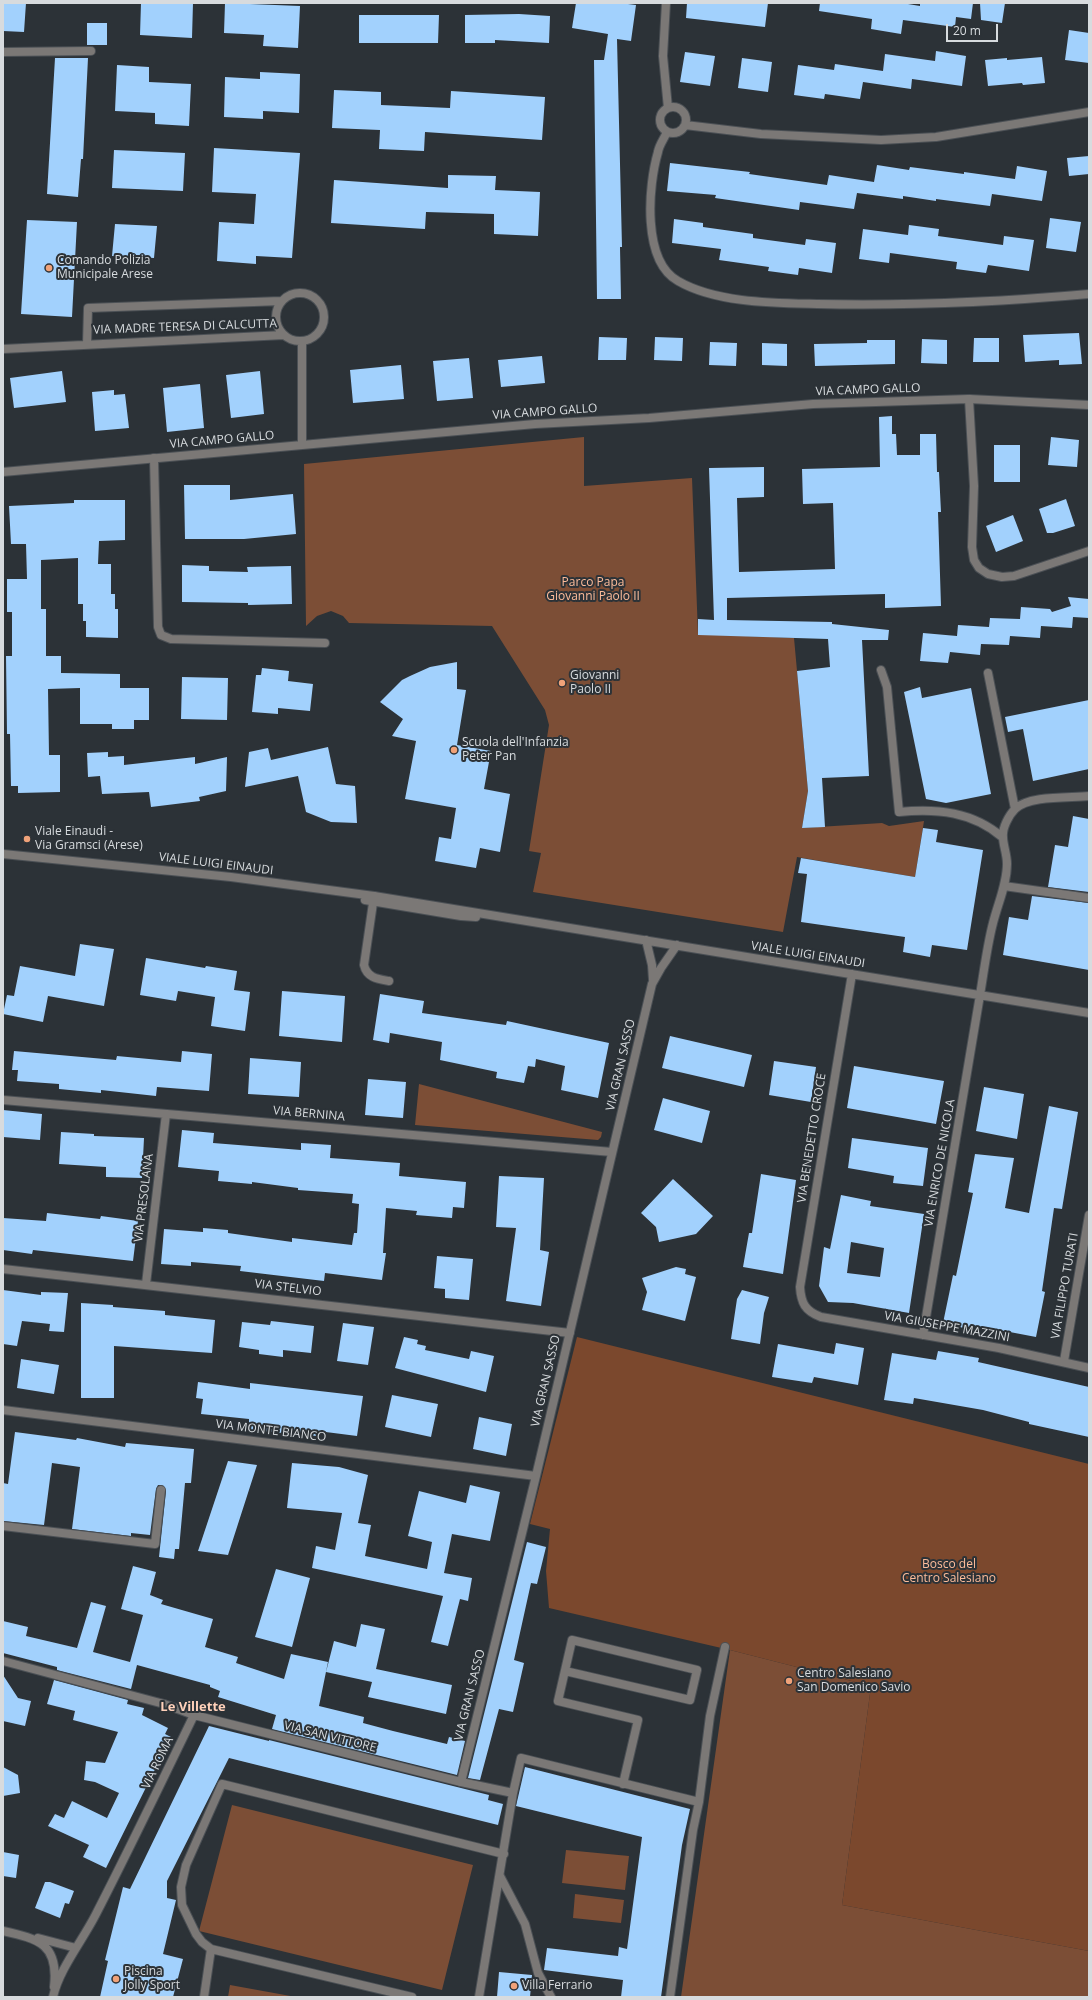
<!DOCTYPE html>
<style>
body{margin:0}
#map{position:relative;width:1092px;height:2000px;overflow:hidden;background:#2c3237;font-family:"Open Sans",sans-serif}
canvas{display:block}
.frame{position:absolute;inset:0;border:4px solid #d7dbde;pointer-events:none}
.scale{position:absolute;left:946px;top:24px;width:52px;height:18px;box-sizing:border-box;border:2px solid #d7dbde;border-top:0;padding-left:5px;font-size:12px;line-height:14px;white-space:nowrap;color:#d7dbde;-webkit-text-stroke:3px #2c3237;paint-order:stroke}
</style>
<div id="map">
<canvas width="1092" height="2000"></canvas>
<div class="frame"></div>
<div class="scale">20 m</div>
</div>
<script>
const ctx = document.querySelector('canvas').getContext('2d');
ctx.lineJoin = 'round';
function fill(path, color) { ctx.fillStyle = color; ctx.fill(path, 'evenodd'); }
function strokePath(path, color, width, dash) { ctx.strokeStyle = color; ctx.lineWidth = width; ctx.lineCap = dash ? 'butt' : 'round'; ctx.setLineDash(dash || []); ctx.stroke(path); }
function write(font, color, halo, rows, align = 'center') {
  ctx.font = font + ' "Open Sans",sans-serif'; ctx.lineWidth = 4; ctx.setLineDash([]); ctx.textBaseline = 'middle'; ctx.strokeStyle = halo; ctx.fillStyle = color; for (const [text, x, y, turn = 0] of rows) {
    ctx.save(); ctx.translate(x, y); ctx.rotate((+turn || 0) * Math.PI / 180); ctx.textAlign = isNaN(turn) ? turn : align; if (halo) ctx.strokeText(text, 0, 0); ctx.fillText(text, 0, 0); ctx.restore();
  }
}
fill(new Path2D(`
 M584,437V486L692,478L698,634L794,638L808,791L802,828L882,823L889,826L924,821L915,877L797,857L783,932L533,892L541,853L529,851L549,725L545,710L492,626L349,623L343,616L331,611L317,616L306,626L304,464Z
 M419,1084L602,1132L601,1137L598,1140L415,1125Z
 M730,1650L871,1686L842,1905L1089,1951V1997H681Z
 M232,1805L473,1865L442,1990L199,1931Z
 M566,1850L629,1856L625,1890L562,1883Z
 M575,1894L624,1900L621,1923L573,1918Z
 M230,1985L296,1997H228Z`), '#7c4e36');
fill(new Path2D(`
 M577,1337L1089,1464V1951L842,1905L871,1686L730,1650L549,1608L546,1571L550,1529L530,1524Z`), '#7b482d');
fill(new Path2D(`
 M3,3H26L24,32L3,31Z
 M141,3H193L192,38L140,35Z
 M225,3L300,6L298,48L263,46L264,35L224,33Z
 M576,3H620L636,5L631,41L617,39L622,247H620L621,299H597L594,60H604L608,34L572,28Z
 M687,3H768L765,27L686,18Z
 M820,3H902L920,6V3H973L971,19L956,17L955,27L903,20L901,34L871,29L872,19L819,11Z
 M980,3H1005L1002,23L981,20Z
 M519,14L550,16L549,43L495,40V43H465V15Z
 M359,15H439L438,43H359Z
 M87,23H107V45H87Z
 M1069,30L1089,33V63L1065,60Z
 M936,51L966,56L962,86L912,79L911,89L863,82L860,99L825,94L824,99L794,95L798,65L834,70L835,64L883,71L885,54L935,61Z
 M685,52L715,56L710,86L680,82Z
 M1042,57L1045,83L1023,85L1022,83L988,86L985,60L1007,58V60Z
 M55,58H88L83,159H81L78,197L47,194Z
 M742,58L772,62L768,92L738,88Z
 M117,65L149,67V82L191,84L189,126L155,124V113L115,111Z
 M260,72L300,74L299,113L263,111V119L224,117L225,77L260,79Z
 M334,90L381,92V105L450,108L451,91L545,97L542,140L425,132L424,151L379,149L380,130L332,128Z
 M214,148L300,153L292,258L256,256V264L217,261L219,222L254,224L256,194L212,192Z
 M114,150L185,153L183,191L112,188Z
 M1089,156V174L1069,176L1067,158Z
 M670,163L750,172L749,174L827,185L829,175L874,182L877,165L909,170L910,167L964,174V172L1015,179L1017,166L1047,171L1042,201L992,194L990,206L936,199V201L903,196V199L857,193L854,209L800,202L799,210L715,198L716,195L667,191Z
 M448,175L496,176L495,190L540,192L538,236L494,234V214L426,212L425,229L331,223L334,180L448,188Z
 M1050,218L1081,222L1076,252L1046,248Z
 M674,219L703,223V227L753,234V238L805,245L806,239L836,243L832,273L799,268L798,275L768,271L769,267L719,260L721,249L672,243Z
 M27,220L77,222L72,317L21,314Z
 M115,224L157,226L154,258L112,256Z
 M909,225L939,229L938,236L1003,245L1004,236L1034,240L1029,271L988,265L986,273L956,269L957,262L890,253L889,263L859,259L863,229L908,235Z
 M1079,333L1082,364L1059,365V360L1025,362L1023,335Z
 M599,337L627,338L626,360H598Z
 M655,337L683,338L682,361L654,360Z
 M974,338H999V362H973Z
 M922,339L947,340V364L921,363Z
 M867,340H895V364L815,366L814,344L867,343Z
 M710,342L737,343L736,366L709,365Z
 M762,343L787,344V366L762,365Z
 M542,356L545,383L501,387L498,360Z
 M469,358L473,398L437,401L433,361Z
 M401,365L404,399L353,403L350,370Z
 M62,371L66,402L14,408L10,378Z
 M260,371L264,414L231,418L226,375Z
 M200,384L204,428L167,432L163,388Z
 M114,390V395L125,394L129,428L95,431L92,392Z
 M892,416V434H896L897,455H920V434H936L937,472H939L941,512H938L941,606L885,608V594L727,598V620L832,622V624L889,630L888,640H862L869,776L822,778L825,827L802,828L808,791L797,671L830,667L828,639L698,635V619L714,620L709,468L764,467V497L737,498L739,572L835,569L833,503L803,504L802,469L880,467L879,417Z
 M1051,437L1079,440L1077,467L1048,465Z
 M994,445H1020V482H994Z
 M184,485H230V500L293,494L296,534L244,539H185Z
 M1066,499L1075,526L1053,533H1047L1039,509Z
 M74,500H125V540L99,541L98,564H111V594H115V609H118V638L86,637V621H83V604H78V558L41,560V609H46V656H61V673L120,674V688H149V720H134V729H112V724H80V688L48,689L49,755H60V792L18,793V786H11L10,734H7L6,656H12V612H7V579H27L26,544H11L9,506L74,503Z
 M1013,515L1023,541L996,552L986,526Z
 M182,565L209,566V571L248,572L247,567L291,566L292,604L248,605V603L182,602Z
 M1068,597L1089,599V618L1073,617L1072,628L1041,626L1040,638L1010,636L1009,645L981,644L980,655L950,652L948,663L920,661L923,633L957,636L958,625L989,627L990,618L1020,619L1021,607L1050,609L1052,612L1071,606Z
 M457,662V689L466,690L457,745L491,751L484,789L510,794L500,852L480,848L476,868L435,861L439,837L451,839L456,808L405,799L416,741L392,736L403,719L380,702L402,680L410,676L430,667Z
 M262,668L289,671L288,681L313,684L310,711L278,708V714L252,712L256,675H261Z
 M182,677L228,678L227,720L181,719Z
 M920,687L922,698L971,688L991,794L946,803L926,799L904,692Z
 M1089,700V769L1033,781L1023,729L1008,732L1005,717Z
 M328,747L336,784L355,786L357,823L331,822L306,812L298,776L245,787L249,752L268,748L271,760Z
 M108,752V757L124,756V765L195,757V764L227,757L226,791L199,797L200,801L151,807L149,792L102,794L100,776L88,777L87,753Z
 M1073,816L1089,819V892L1048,887L1055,845L1068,847Z
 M923,828L938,830L936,842L983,850L967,950L932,945L930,957L903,952L905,937L801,922L807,874L798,873L801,858L915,877Z
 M1032,896L1089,903V970L1003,955L1009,917L1028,920Z
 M80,944L114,949L104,1006L48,996L43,1022L3,1014L7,995L14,996L20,966L75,976Z
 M146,958L205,968L206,966L237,971L234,990L250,992L245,1031L211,1026L215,997L178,991L176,1001L140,995Z
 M282,991L345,996L342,1042L279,1036Z
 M380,994L424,1001L422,1013L506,1025L507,1021L609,1043L598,1098L561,1090L565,1066L536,1059L535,1067L528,1066L524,1083L496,1078L497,1072L440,1060L442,1042L390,1033L389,1043L373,1040Z
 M670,1036L752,1055L744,1087L662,1068Z
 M14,1051L116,1060L117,1056L181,1062L182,1051L212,1054L209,1091L157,1087L156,1096L101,1090V1093L59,1089V1084L17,1081L18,1070H12Z
 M250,1058L301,1062L299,1097L248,1094Z
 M774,1061L816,1067L811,1102L769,1095Z
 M854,1066L944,1081L936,1124L847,1108Z
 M368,1079L406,1082L403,1118L365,1115Z
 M984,1087L1024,1094L1017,1139L976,1131Z
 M663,1098L710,1111L702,1143L654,1130Z
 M1049,1106L1078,1112L1062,1209L1054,1208L1042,1291L1045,1292L1036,1337L973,1325L972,1330L943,1323L953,1275L956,1276L973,1193L968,1192L975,1154L1014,1158L1005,1208L1029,1213Z
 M3,1110L42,1114L40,1140L3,1137Z
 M182,1130L214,1133L213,1143L301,1150V1143L331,1145L330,1158L400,1163L399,1176L466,1182L464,1208L453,1207L452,1218L416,1215L417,1211L386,1208L383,1253H386L382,1280L325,1273L324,1281L240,1271L241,1266L191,1262V1266L161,1264L164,1229L203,1232V1228L228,1230V1233L292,1242V1238L352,1245L354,1233H357L359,1204L352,1203L353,1194L298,1190V1188L252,1182V1184L218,1181L219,1171L178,1167Z
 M61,1132L94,1134V1136L144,1138L142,1178L106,1177V1167L59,1164Z
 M852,1138L928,1148L923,1186L893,1183L894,1176L848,1168Z
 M761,1174L796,1180L783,1274L743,1267L749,1233H752Z
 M499,1176L544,1178L540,1250L549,1252L541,1306L506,1301L516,1228L496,1227Z
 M673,1179L713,1216L696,1234L659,1242L656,1227L641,1213Z
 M841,1195L871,1201L870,1206L924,1214L909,1313L853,1303L828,1302L819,1286L824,1247L830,1249ZM851,1242L884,1248L880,1277L847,1273Z
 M47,1213L100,1219L101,1216L138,1221L133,1261L33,1250L32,1254L3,1250V1218L46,1221Z
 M437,1256L473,1259L469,1300L445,1298V1289L434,1288Z
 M676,1267L686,1269L685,1274L696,1277L685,1321L642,1310L647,1292L642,1278Z
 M3,1290L41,1295V1292L68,1293L64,1332L49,1331L50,1324L22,1321L17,1346L3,1344Z
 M742,1290L769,1297L764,1313L760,1344L731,1339L737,1299Z
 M81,1303L113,1305V1307L165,1311V1315L215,1320L212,1353L114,1346V1398H81Z
 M271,1321L314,1326L311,1353L283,1350V1357L259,1354V1350L239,1347L242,1322L270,1325Z
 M343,1323L374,1327L368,1365L337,1361Z
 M404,1337L418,1340L417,1344L426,1346L425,1350L469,1359L471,1351L494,1356L486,1392L395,1368Z
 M836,1343L864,1348L858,1385L814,1377L812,1383L772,1377L778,1344L834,1354Z
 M938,1351L979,1358L978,1362L1089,1387V1437L1029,1424V1422L983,1410L914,1398L913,1404L884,1400L892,1353L936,1360Z
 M21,1359L59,1365L54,1394L17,1388Z
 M198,1382L250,1389V1383L363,1396L357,1436L318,1431L317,1436L249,1430V1419L201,1414L203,1399L196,1398Z
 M392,1395L438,1404L431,1437L385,1427Z
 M479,1417L512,1424L506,1456L473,1449Z
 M15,1432L76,1440L77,1438L125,1447L126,1443L194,1449L191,1483H185L179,1549H175L174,1559L159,1557L166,1491L162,1485H158L156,1489L150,1535L131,1533V1536L72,1529L80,1467L52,1463L44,1525L3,1521V1483L8,1484Z
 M228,1461L257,1465L228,1555L198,1551Z
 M292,1463L339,1467L368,1475L358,1523L371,1525L365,1556L427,1569L432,1542L408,1536L419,1491L466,1503L470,1485L500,1492L490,1541L452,1534L444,1573L472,1578L468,1601L460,1599L448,1646L431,1642L443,1596L312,1568L316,1546L335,1550L342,1513L287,1508Z
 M527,1542L546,1547L537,1584L531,1583L514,1660L524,1663L513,1712L499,1709L480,1780L468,1778Z
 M133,1566L156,1572L150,1595L163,1600L161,1604L213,1619L205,1647L238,1657L236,1663L284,1679L291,1654L328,1662L319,1706L364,1717L363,1723L393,1731L447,1744L449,1737L465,1741L457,1775L272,1729L276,1715L218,1697L220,1691L210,1687V1685L137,1665L131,1689L57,1670V1667L3,1653V1621L28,1627L26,1636L77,1648L91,1602L106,1606L93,1652L130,1662L143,1615L121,1609Z
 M276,1569L310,1578L292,1647L255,1637Z
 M361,1624L385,1629L376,1669L452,1685L446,1714L368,1697L372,1682L326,1672L334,1641L356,1647Z
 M3,1675L18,1698L31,1701L25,1726L3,1721Z
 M54,1680L128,1700L127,1704L144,1708L142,1715L168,1728L165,1734L171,1737L106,1868L83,1857L89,1845L48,1826L55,1814L64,1818L72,1801L107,1818L119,1793L95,1782L84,1780L86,1761L105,1763L118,1732L73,1720L75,1711L47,1704Z
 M209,1726L269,1741V1740L489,1795L488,1800L503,1804L498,1825L229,1758L167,1881V1898L176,1900L163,1954L183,1959L173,1997H100L108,1961L105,1960L123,1887L130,1889Z
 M3,1767L18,1775L20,1793L3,1796Z
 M525,1767L690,1809L682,1845L661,1997H621L623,1980L544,1970L547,1948L618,1956L619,1947L627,1949L642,1837L516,1806Z
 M3,1852L19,1855L16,1878L3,1876Z
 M45,1882H50L74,1891L69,1904L65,1903L60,1918L35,1908Z
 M499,1972L532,1975L530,1997H497Z`), '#a2d1fd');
const lane = new Path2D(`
 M666,3L663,56L668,108
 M3,52L91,51
 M660 120a13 13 0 1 1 26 0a13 13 0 1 1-26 0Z
 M685,125L761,134L881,140L936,137L1089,112
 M667,132C664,139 659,145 658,152C648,186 642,261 678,281C716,303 774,303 817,304C908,306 998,302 1089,294
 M969,399L974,486L972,547L974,560L979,568L988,574L1002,577L1014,576L1089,551
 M154,458L158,627L161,635L171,639L325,643
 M881,670L887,687L899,812C937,808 973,812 1002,837
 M988,673L1015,809
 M1004,886L1089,898
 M374,896L364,965C367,978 378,979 389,981
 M980,995C984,971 987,946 993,923C998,903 1007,884 1007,864C1007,854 1003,845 1003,837C1002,828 1009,815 1015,809C1029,795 1070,798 1089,796
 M3,1526L155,1544L161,1490
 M565,1671L690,1700L697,1670L572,1640L558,1701L638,1720L623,1784
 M461,1782L513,1793
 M699,1802L710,1716L725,1647
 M500,1876L525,1924L538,1973L551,1997
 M204,1997L211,1949
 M412,1997L211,1949L202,1942L196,1934L182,1905L181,1887L186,1865L222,1784L504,1854
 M479,1997L513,1793L521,1758L699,1802L693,1830L670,1997`);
const street = new Path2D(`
 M276 317a24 24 0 1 1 48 0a24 24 0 1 1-48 0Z
 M87,344L88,308L281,301
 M3,349L284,335
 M302,444V341
 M3,472L535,424L649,418L813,404L969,399L1089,405
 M3,854L231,877L374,896L1089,1013
 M365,900L461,916L476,917
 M646,940L652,965L653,980
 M852,974L800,1287C801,1303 805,1311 821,1317L999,1348L1089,1368
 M3,1100L612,1152
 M3,1269L570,1333
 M146,1284L166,1114
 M923,1335L980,995
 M1064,1361L1089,1215
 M3,1410L536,1476
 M3,1661L164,1704L194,1715C162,1781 130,1848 96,1914C83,1940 59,1969 53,1997
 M194,1715L461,1782L536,1476L652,984L661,968L677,945
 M3,1931C39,1939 59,1944 54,1987
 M38,1938L76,1948`);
strokePath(lane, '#4b5055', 10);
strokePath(street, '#4b5055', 10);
strokePath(lane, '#7b7876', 8);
strokePath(street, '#7b7876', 8);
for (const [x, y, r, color] of [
 [49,268,4,"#f0a279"],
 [562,683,4,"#f0a279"],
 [454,750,4,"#f0a279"],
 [27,839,4,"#f0a279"],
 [789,1681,4,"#f0a279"],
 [116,1979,4,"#f0a279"],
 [514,1986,4,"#f0a279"]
]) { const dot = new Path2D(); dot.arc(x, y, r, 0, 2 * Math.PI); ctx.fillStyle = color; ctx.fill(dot); strokePath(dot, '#2c3237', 1.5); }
write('12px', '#d7dbde', '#2c3237', [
 ["Comando Polizia",57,261],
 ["Municipale Arese",57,275],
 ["Giovanni",570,676],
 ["Paolo II",570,690],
 ["Scuola dell'Infanzia",462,743],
 ["Peter Pan",462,757],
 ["Viale Einaudi -",35,832],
 ["Via Gramsci (Arese)",35,846],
 ["Centro Salesiano",797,1674],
 ["San Domenico Savio",797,1688],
 ["Piscina",124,1972],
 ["Jolly Sport",124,1986],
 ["Villa Ferrario",522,1986]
], 'left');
write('12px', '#d7dbde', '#2c3237', [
 ["VIA MADRE TERESA DI CALCUTTA",185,327,-2],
 ["VIA CAMPO GALLO",868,390,-2],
 ["VIA CAMPO GALLO",545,412,-4],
 ["VIA CAMPO GALLO",222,440,-5],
 ["VIALE LUIGI EINAUDI",216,864,7],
 ["VIALE LUIGI EINAUDI",808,955,9],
 ["VIA GRAN SASSO",621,1065,-77],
 ["VIA BERNINA",309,1114,5],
 ["VIA BENEDETTO CROCE",812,1138,-81],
 ["VIA ENRICO DE NICOLA",940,1163,-80],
 ["VIA PRESOLANA",144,1198,-83],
 ["VIA FILIPPO TURATI",1065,1286,-80],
 ["VIA STELVIO",288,1288,7],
 ["VIA GIUSEPPE MAZZINI",947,1327,10],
 ["VIA GRAN SASSO",546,1381,-77],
 ["VIA MONTE BIANCO",271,1431,7],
 ["VIA GRAN SASSO",470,1695,-76],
 ["VIA SAN VITTORE",330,1737,14],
 ["VIA ROMA",158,1763,-64]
]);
write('12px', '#fdbc9a', '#2c3237', [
 ["Parco Papa",593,583],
 ["Giovanni Paolo II",593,597],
 ["Bosco del",949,1565],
 ["Centro Salesiano",949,1579]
]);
write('bold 13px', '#ffd1ba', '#2c3237', [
 ["Le Villette",193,1707]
]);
</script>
